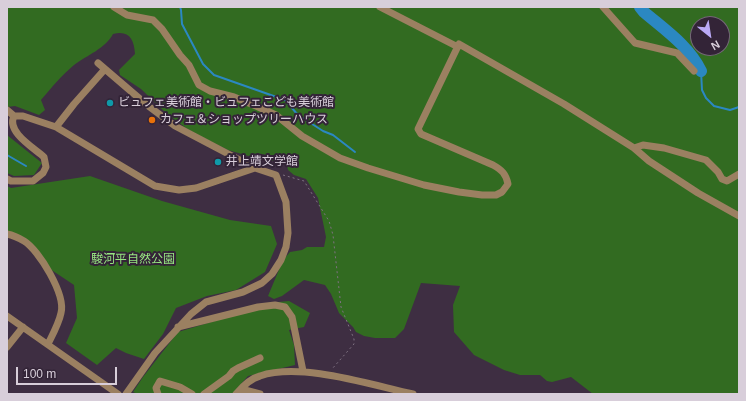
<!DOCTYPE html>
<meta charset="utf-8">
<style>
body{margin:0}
#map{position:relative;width:746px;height:401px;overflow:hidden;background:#3e2e42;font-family:Arial,sans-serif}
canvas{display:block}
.frame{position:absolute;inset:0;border:8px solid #d8ceda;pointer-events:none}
.north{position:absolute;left:690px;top:16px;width:40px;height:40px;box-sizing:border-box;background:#332437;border:1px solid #756878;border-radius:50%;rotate:150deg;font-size:11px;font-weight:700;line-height:16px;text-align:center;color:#d8ceda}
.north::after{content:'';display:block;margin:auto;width:14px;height:18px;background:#bbaaf6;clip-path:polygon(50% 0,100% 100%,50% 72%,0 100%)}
.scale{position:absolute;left:16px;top:367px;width:101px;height:18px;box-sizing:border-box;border:2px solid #d8ceda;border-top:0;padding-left:5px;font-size:12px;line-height:14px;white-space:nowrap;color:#d8ceda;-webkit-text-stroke:3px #332437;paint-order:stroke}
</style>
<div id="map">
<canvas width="746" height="401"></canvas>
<div class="frame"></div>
<div class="north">N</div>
<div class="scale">100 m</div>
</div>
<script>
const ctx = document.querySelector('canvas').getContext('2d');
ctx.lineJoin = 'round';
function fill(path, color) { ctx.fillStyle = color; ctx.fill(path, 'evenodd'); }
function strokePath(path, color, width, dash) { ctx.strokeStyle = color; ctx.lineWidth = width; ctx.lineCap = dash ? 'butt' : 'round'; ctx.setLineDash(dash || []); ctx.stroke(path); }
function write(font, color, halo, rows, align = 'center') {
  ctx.font = font + ' Arial,"Noto Sans JP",sans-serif'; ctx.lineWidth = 4; ctx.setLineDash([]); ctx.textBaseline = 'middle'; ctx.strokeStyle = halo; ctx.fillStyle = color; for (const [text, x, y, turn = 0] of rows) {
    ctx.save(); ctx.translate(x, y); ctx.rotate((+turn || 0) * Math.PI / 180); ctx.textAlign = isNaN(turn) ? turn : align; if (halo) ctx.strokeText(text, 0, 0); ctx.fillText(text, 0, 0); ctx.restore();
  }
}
fill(new Path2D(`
 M7,7H739V394H593L571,377L552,382L547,381L540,375H520L504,370L474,355L454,332L453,305L460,286L421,283L404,329L395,338H375L364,336L356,332L353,327L339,313L331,294L325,285L304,280L282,296L274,299L268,296L283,260L290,252L302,250L307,247H324L326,237L318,198L306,179L294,175L288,170L286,161L280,159L271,161L264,154L252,157L228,150L202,137L186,128L166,113L141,89L120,75L119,70L135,54C134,39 129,30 113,34C105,49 87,55 74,65C62,75 51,88 41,100L45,110L39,115L15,106L7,107ZM698,24H722V48H698Z
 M7,135L42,163L34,175L14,176L7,173Z
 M90,176L162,201L230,220L271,226L277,244L265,272L236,290L207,296L176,308L163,334L144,359L126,353L116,348L97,365L66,343L77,318L74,285L50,269L37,252L7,232V186L11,188Z
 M289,301L310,313L304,327L289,330L294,345L295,365L248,376L232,394H138L133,392L143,377L178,332L278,302Z`), '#326b21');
strokePath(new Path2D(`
 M180,7L181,10L182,24L203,64L214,75L285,100L298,115L323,131L333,135L355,152
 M701,71L702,90L706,98L714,106L730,110L739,107
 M7,155L26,166`), '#2b88c2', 2);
strokePath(new Path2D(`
 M640,7L644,12C665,30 689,46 701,71`), '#2b88c2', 12);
strokePath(new Path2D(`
 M283,175L304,181L329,221L333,235L341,307L354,339V344L332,369`), '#7f7282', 1, [2, 3]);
strokePath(new Path2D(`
 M114,7L127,15L153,20L162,29L180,55L189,65L199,85L210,91L234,97L256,106L276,115L302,136L340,158L368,168L424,185L459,192L482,195H496L502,192L508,184C506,174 502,170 493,165L421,134L418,129L459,44L564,104L634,148L649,161L698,193L739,216
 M380,7L458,47
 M603,7L635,43L677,53L694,71
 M98,63L147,105L175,126L255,168
 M7,110L14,116
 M56,127L74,104L105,69
 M634,148L643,145L664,148L706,160L718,172L722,179L727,181L739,174
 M7,179L11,181H33L43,173L46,167L44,157C34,148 6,132 14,116H23L56,127L155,186L179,190L196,188L255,168L276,175L286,202L288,233L286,247L281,260L272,274L262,283L243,292L206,302L191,314L155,353L126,394
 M7,234C12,235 19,238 24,241C39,250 66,295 61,313C59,323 53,334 48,344
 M7,316L118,394
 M178,327L258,307L275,305L285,307L292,317L303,371
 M7,347L23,327
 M241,389L260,394
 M158,394L156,388L160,381L180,387L192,394
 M204,394L229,376L233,371L238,368L260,358
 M236,394C242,387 252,378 260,376C301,362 371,385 413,394`), '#9b8061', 7);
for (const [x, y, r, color] of [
 [110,103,4,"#0f9aa8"],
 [152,120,4,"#e8710a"],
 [218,162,4,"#0f9aa8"]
]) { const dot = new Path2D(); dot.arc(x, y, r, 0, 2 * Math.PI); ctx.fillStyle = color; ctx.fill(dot); strokePath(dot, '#332437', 1.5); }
write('12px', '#d8ceda', '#332437', [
 ["ビュフェ美術館・ビュフェこども美術館",118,103],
 ["カフェ＆ショップツリーハウス",160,120],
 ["井上靖文学館",226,162]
], 'left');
write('12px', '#97e582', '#332437', [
 ["駿河平自然公園",133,260]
]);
</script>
